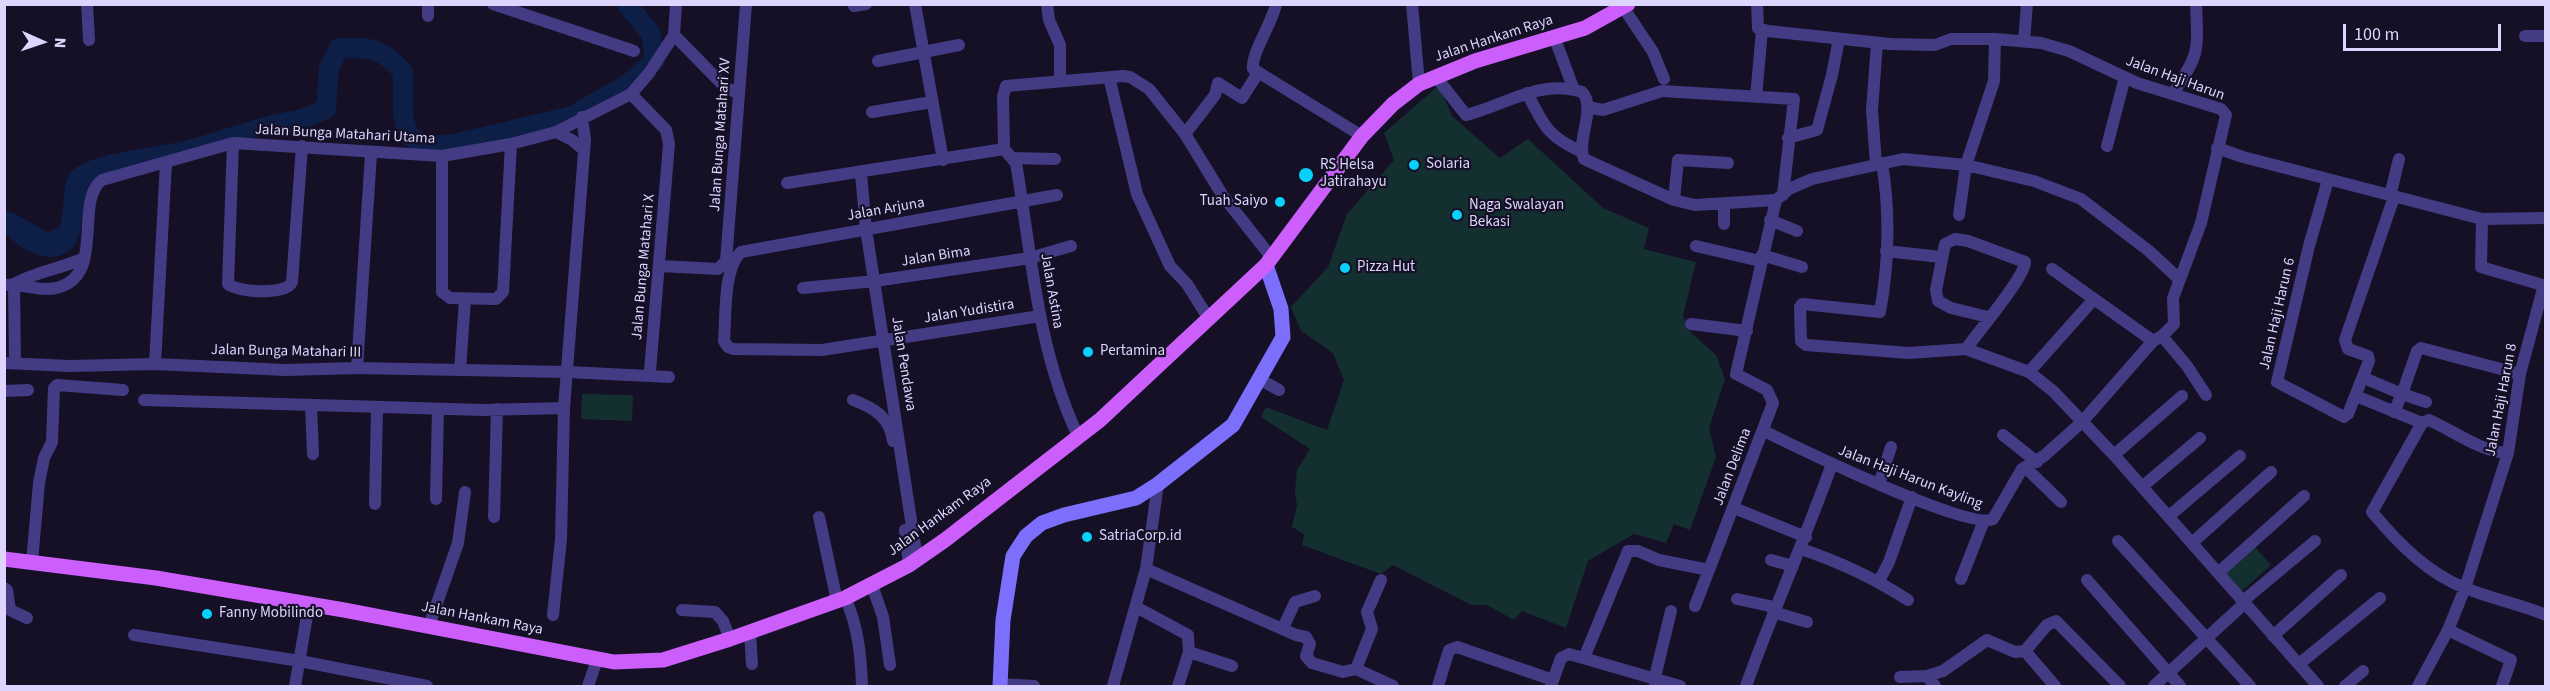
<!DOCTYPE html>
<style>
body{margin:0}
#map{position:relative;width:2550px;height:691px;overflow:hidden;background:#151026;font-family:"Source Sans 3",sans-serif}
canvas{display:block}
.frame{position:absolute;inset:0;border:6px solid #ddd5fe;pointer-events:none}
.north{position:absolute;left:12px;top:12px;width:60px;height:60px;-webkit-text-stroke:4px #151026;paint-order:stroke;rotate:93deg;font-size:16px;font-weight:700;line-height:24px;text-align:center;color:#ddd5fe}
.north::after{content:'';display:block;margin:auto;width:21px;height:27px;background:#ddd5fe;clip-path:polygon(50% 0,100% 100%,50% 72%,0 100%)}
.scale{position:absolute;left:2343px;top:24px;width:158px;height:27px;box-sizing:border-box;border:3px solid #ddd5fe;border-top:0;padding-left:8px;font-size:18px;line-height:21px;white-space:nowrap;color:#ddd5fe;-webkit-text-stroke:4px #151026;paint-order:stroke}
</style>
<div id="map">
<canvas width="2550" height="691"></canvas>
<div class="frame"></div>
<div class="north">N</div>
<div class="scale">100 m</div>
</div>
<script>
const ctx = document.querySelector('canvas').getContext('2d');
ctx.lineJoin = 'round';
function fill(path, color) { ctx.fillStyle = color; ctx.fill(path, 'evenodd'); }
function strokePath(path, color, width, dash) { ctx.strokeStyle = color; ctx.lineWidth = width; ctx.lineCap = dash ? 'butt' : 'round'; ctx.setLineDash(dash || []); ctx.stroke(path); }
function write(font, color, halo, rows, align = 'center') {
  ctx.font = font + ' "Source Sans 3",sans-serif'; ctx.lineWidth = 4.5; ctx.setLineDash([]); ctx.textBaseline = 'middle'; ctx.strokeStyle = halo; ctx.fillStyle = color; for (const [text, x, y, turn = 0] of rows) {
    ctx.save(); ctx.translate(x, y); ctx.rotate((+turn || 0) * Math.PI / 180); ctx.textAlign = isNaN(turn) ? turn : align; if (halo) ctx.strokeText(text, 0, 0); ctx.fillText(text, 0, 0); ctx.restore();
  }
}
fill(new Path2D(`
 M1439,85L1452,116L1500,158L1528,139L1603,208L1649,228L1644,249L1696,262L1683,316L1689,331L1716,355L1725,379L1709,428L1716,457L1690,530L1674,524L1666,543L1634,534L1588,561L1566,628L1522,611L1514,620L1487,605H1471L1393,565L1381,574L1302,545L1304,534L1292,527L1297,506L1295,491L1297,470L1310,449L1261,417L1266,407L1327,430L1344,380L1333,353L1301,331L1291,307L1328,267L1347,214L1394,160L1384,133Z
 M582,394L633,395L632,421L581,419Z
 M2255,547L2271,565L2242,591L2226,573Z`), '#132f30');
fill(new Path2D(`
 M300,110L301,125L94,179C73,202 95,250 54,257C37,259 16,245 5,233L4,211L14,213L47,232L59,228C67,211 59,183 73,170C94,152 156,148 184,141C223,131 260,115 300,110Z`), '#0d1f47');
strokePath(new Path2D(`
 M274,125L295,122L326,109L329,68L339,48C372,48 381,47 403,72V115L408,135L427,146L454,144L572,116L628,84L655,60L651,34L627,4`), '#0d1f47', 20);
strokePath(new Path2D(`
 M87,4L89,40
 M493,4L634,51
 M915,4L943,160
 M1047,4L1049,20L1060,45V80
 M1276,4C1272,24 1251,53 1253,69L1362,136
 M1412,4L1419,84
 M1757,4L1758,28L1768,31L1890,44L1935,45L1951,39H1995L2041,43L2069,51L2137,83L2221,109L2226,115L2201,223L2173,298L2174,324L2162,336L2153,341L2082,422L2044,456L2022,469L1993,519C1971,532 1794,446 1764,431
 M854,6L866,4
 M1623,7L1653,52L1664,79
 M428,16V4
 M674,35L726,88L738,93
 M2525,36H2546
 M1555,39L1574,90
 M2024,41L2027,4
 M878,61L959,45
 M1109,77L1137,194L1170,266L1187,284L1209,319
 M1436,77L1466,115C1504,106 1540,78 1582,92C1597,108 1576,139 1584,159L1674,200L1695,205L1776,200L1789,189L1812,179L1903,159L1966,165L2034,181L2081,199L2149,251L2179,279
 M2174,92C2200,53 2198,51 2196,4
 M1527,93C1544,126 1547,136 1582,152
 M631,94L666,130L669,144L650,371L647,376
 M1756,97L1762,30
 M1587,107L1603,110L1662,91L1794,99L1783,195
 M872,112L932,102
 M556,132L572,140L584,150
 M1185,134L1215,95L1218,83L1242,98L1258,73
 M1788,138L1817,130L1832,75L1839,39
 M233,143L228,284C237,292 286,296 292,282L302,146
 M2107,146L2125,77
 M2217,148L2243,157L2482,219L2481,267L2546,286
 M1004,149L1003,96L1006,86L1123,76L1130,77L1149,89L1185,134L1223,196L1272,258
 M1004,149L1016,163C1032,257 1037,349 1078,436
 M442,156V292L450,298L496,299L503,292L511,144
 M1012,158L1055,159
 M1882,163C1890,210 1889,264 1880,312L1802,304L1800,307L1801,341L1806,345L1909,353L1966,349L2029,372L2053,391L2114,455L2318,686
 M1876,164L1872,110L1877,43
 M861,174L866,229L917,559
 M2328,180L2309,246L2277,382L2344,417
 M787,183L1004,149
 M2390,196L2399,159
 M1674,200L1678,160L1728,163
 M1959,215L1966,165L1994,81L1995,39
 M2482,219L2546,218
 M1770,220L1797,231
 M1724,224V204
 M1696,246L1760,261
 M1886,251L1941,257
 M1762,255L1802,267
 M660,266L718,269L726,261L746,4
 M2052,269L2094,299
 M14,284L15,363
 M14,284C37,271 61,269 84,258
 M4,285C23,283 41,293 60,287C105,273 74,201 102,180L233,143L442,156L511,144L556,132L631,94L649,73L674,35L676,4
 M803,288L875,281L1030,258L1071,246
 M1040,316L822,350L733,349L728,347L724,341C726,317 723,269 741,252L1057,195
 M1691,324L1747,331
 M2162,336L2187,366L2206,395
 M1966,349C1978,332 2025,277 2025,262L1968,241L1955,239L1945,244L1936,290L1938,301L1951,308L1988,317
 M4,363L70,366L155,364L286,370L357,368L568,372L669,377
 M155,364L166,163
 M357,368L371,154
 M460,370L465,299
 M2029,372L2094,299L2153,341
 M2364,378L2402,394L2394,412
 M1259,379L1279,390
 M4,391L28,390
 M2356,396L2422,423L2429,420C2454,431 2481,452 2508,453
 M144,400L484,410L564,408
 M853,400C874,408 890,417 893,441
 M2426,402L2402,394L2417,351L2421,348L2520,374
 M311,405L313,454
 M2348,414L2369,361L2368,356L2348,349L2345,340L2394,197
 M2422,423L2372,512C2398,543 2427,573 2465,588C2492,599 2520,604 2546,615
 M2003,435L2037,462
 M2114,455L2182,396
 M2025,467L2061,502
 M1879,484L1891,447
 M2143,486L2200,438
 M436,499L438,409
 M375,504L377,408
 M1734,508L1806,537
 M2169,516L2240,456
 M494,517L497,409
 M819,517L837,601
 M905,530L909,565
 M2118,541L2250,686
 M2192,543L2271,472
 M1801,549C1840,562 1874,578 1908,600
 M1771,560L1793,566
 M32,562L39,483L44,458L52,442L54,388L57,385L123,390
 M1146,569L1296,635L1306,637L1310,644L1306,656L1312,663L1343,672L1356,669L1393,686
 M2218,573L2304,496
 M1961,579L1983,523
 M2087,580L2180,686
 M1879,581L1889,562L1912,497
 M872,585L883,617L890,665
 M4,588L7,590L10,610L27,618
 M845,598C858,625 861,656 862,686
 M1737,599L1774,607
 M2243,601L2315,541
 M1695,606L1709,570
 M1136,607L1188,635L1189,652L1178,686
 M682,610L715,612L723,621L730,639
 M1773,612L1807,622
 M553,615L561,539L564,408L585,140L582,117
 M429,626L458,543L465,492
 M1283,628L1295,602L1315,596
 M750,632L752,664
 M134,635L300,661L427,686
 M2273,636L2341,575
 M2025,651L2055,686
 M1189,652L1232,666
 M1584,658L1628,551H1638L1659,560L1709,570L1773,403L1767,390L1736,374L1776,200
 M2299,664L2380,598
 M1356,669L1372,629L1367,612L1381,580
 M1927,676L1935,686
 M1900,677L1927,676L1943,671L1987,640L2015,652L2025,651L2047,625L2056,621L2120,686
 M1654,681L1671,611
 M1000,684L1034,686
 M295,686L309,604
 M588,686L597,660
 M1113,686L1146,569L1158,484
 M1438,686L1449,650L1457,647L1553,680
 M1551,686L1561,658L1569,654L1680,686
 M1746,686C1773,611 1805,539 1832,464
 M2154,686L2245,603
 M2345,686L2363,671
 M2418,686L2448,630
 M2502,686L2511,660L2448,630L2465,588L2508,453L2520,374L2544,285`), '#433c84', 12);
strokePath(new Path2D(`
 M1000,686L1003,620L1013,556L1026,536L1042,523L1064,515L1136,498L1158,484L1233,425L1283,337L1281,309L1266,265`), '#7c6ffc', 15);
strokePath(new Path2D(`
 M4,559L156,578L344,610L614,662L663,660L730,639L845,598L909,565L945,540L1100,420L1266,265L1362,136L1393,104L1419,84L1475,61L1585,28L1628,4`), '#cc5ffc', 15);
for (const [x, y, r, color] of [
 [1414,165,6,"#06d1fa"],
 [1306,175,8,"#06d1fa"],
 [1280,202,6,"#06d1fa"],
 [1457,215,6,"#06d1fa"],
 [1345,268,6,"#06d1fa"],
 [1088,352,6,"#06d1fa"],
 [1087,537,6,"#06d1fa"],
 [207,614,6,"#06d1fa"]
]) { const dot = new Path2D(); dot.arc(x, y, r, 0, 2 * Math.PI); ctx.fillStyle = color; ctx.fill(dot); strokePath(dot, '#151026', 2); }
write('15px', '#ddd5fe', '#151026', [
 ["Jalan Hankam Raya",1494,39,-18],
 ["Jalan Haji Harun",2175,79,20],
 ["Jalan Bunga Matahari Utama",345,135,3],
 ["Jalan Bunga Matahari XV",721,135,-86],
 ["Jalan Arjuna",886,210,-10],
 ["Jalan Bima",936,257,-9],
 ["Jalan Bunga Matahari X",644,267,-85],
 ["Jalan Astina",1051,291,80],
 ["Jalan Yudistira",969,312,-9],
 ["Jalan Haji Harun 6",2278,314,-77],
 ["Jalan Bunga Matahari III",286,352,1],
 ["Jalan Pendawa",903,364,81],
 ["Jalan Haji Harun 8",2502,400,-79],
 ["Jalan Delima",1733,467,-69],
 ["Jalan Haji Harun Kayling",1910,478,21],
 ["Jalan Hankam Raya",940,517,-36],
 ["Jalan Hankam Raya",482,619,11]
]);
write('15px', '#ddd5fe', '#151026', [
 ["Solaria",1426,165],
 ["RS Helsa",1320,166],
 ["Jatirahayu",1320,183],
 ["Tuah Saiyo",1268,202,"right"],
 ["Naga Swalayan",1469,206],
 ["Bekasi",1469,223],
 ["Pizza Hut",1357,268],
 ["Pertamina",1100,352],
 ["SatriaCorp.id",1099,537],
 ["Fanny Mobilindo",219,614]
], 'left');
</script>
